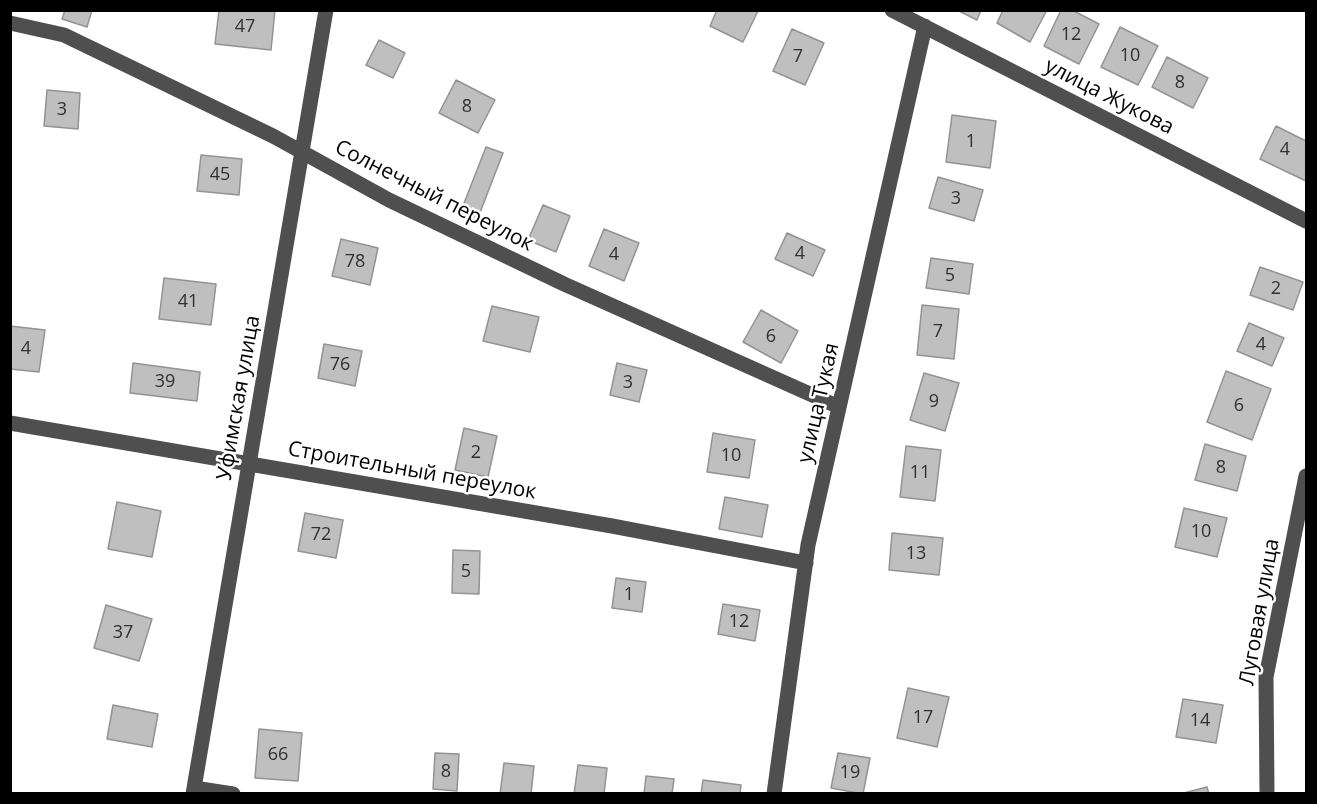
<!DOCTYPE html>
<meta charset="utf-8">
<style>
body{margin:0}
#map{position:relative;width:1317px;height:804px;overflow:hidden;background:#fff;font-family:"Open Sans",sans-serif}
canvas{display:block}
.frame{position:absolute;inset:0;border:12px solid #000;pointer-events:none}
</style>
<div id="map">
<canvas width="1317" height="804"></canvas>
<div class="frame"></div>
</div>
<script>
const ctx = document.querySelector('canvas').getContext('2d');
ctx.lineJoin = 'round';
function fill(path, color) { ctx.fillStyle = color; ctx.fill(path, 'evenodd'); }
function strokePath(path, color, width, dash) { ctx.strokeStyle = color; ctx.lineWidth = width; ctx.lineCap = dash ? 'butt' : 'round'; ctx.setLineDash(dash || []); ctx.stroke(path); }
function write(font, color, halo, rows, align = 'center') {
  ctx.font = font + ' "Open Sans",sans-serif'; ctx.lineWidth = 5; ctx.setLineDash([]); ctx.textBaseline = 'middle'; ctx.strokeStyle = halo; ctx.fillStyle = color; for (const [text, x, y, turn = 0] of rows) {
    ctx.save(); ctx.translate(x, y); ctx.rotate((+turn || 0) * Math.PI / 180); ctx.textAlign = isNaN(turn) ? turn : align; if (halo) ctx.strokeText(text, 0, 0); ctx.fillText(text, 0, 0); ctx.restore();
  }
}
const building = new Path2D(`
 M65,10H92L87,27L62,19Z
 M219,10H275L271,50L215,44Z
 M717,10H757L758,11L743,42L710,26Z
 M957,10H981L977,20Z
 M1003,10H1047L1030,42L997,23Z
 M1061,10H1072L1099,24L1079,64L1044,46Z
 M1120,27L1158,46L1138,85L1101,67Z
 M792,29L824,43L805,85L773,71Z
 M379,40L405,53L393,78L366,65Z
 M1167,57L1208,78L1193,108L1152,87Z
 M456,80L495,100L478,133L439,113Z
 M47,90L80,93L78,129L44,126Z
 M952,115L996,121L990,168L946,162Z
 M1276,126L1306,141V181L1260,159Z
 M486,147L503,153L476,223L459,216Z
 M201,155L242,159L239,195L197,191Z
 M938,177L983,190L974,221L929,208Z
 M543,205L570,216L556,252L528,240Z
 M604,229L639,243L624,281L589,266Z
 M787,233L825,250L813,276L775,259Z
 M341,239L378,248L370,285L332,276Z
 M931,258L973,264L969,294L926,288Z
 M1260,267L1303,282L1293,310L1250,295Z
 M164,278L216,284L211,325L159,319Z
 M922,305L959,309L954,359L917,355Z
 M492,306L539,317L530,352L483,341Z
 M761,310L798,331L781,363L743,342Z
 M1249,323L1284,338L1272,366L1237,351Z
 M10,326L45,330L39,372L10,369Z
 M324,344L362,351L355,386L318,378Z
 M133,363L200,372L197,401L130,393Z
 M617,363L647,370L639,402L610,395Z
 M1226,371L1271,389L1252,440L1207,422Z
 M924,373L959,383L945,431L910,420Z
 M464,428L497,436L488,477L455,470Z
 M713,433L755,440L749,478L707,472Z
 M1205,444L1246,456L1237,491L1195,480Z
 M906,446L941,450L935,501L900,497Z
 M725,497L768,505L762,537L719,529Z
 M117,502L161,511L152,557L108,549Z
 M1184,508L1227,518L1217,557L1175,547Z
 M305,513L343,520L336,558L298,551Z
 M892,533L943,538L939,575L889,570Z
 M453,550L480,551L479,594L452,593Z
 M616,578L646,582L642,612L612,608Z
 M723,604L760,610L755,641L718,634Z
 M106,605L152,619L139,661L94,648Z
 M908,688L949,697L937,747L897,738Z
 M1183,699L1223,705L1216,743L1176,737Z
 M113,705L158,714L152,747L107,739Z
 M259,729L302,733L298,781L255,778Z
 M435,753L459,754L457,791L433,789Z
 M838,753L870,758L863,794L831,788Z
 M504,763L534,766L531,794H500Z
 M578,765L607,768L604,794H574Z
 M646,776L674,779L672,794H644Z
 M703,780L741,785L740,794H701Z
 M1207,787L1209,794H1180Z`);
fill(building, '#bfbfbf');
strokePath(building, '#939393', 1.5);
strokePath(new Path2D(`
 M892,10L1306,221
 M10,23L64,35L273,136L389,200L564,284L839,407
 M10,423L612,526L806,563
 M194,788L233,794
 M193,794L326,10
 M774,794L808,545L925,26
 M1267,794L1266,677L1306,476`), '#4f4f4f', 15);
write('18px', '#303030', null, [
 ["47",245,27],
 ["12",1071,35],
 ["10",1130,56],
 ["7",798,57],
 ["8",1180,83],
 ["8",467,107],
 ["3",62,110],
 ["1",971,142],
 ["4",1285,150],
 ["45",220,175],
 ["3",956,199],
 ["4",800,254],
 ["4",614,255],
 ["78",355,262],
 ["5",950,276],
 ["2",1276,289],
 ["41",188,302],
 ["7",938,332],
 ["6",771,337],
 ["4",1261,345],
 ["4",26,349],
 ["76",340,365],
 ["39",165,382],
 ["3",628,383],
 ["9",934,402],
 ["6",1239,406],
 ["2",476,453],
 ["10",731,456],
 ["8",1221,468],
 ["11",920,473],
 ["10",1201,532],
 ["72",321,535],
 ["13",916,554],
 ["5",466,572],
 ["1",629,595],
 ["12",739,622],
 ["37",123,633],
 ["17",923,718],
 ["14",1200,721],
 ["66",278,755],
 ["8",446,772],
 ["19",850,773]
]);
write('21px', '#000', '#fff', [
 ["улица Жукова",1109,97,27],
 ["Солнечный переулок",434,196,27],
 ["Уфимская улица",239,398,-80],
 ["улица Тукая",819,403,-77],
 ["Строительный переулок",412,471,10],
 ["Луговая улица",1260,612,-80]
]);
</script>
